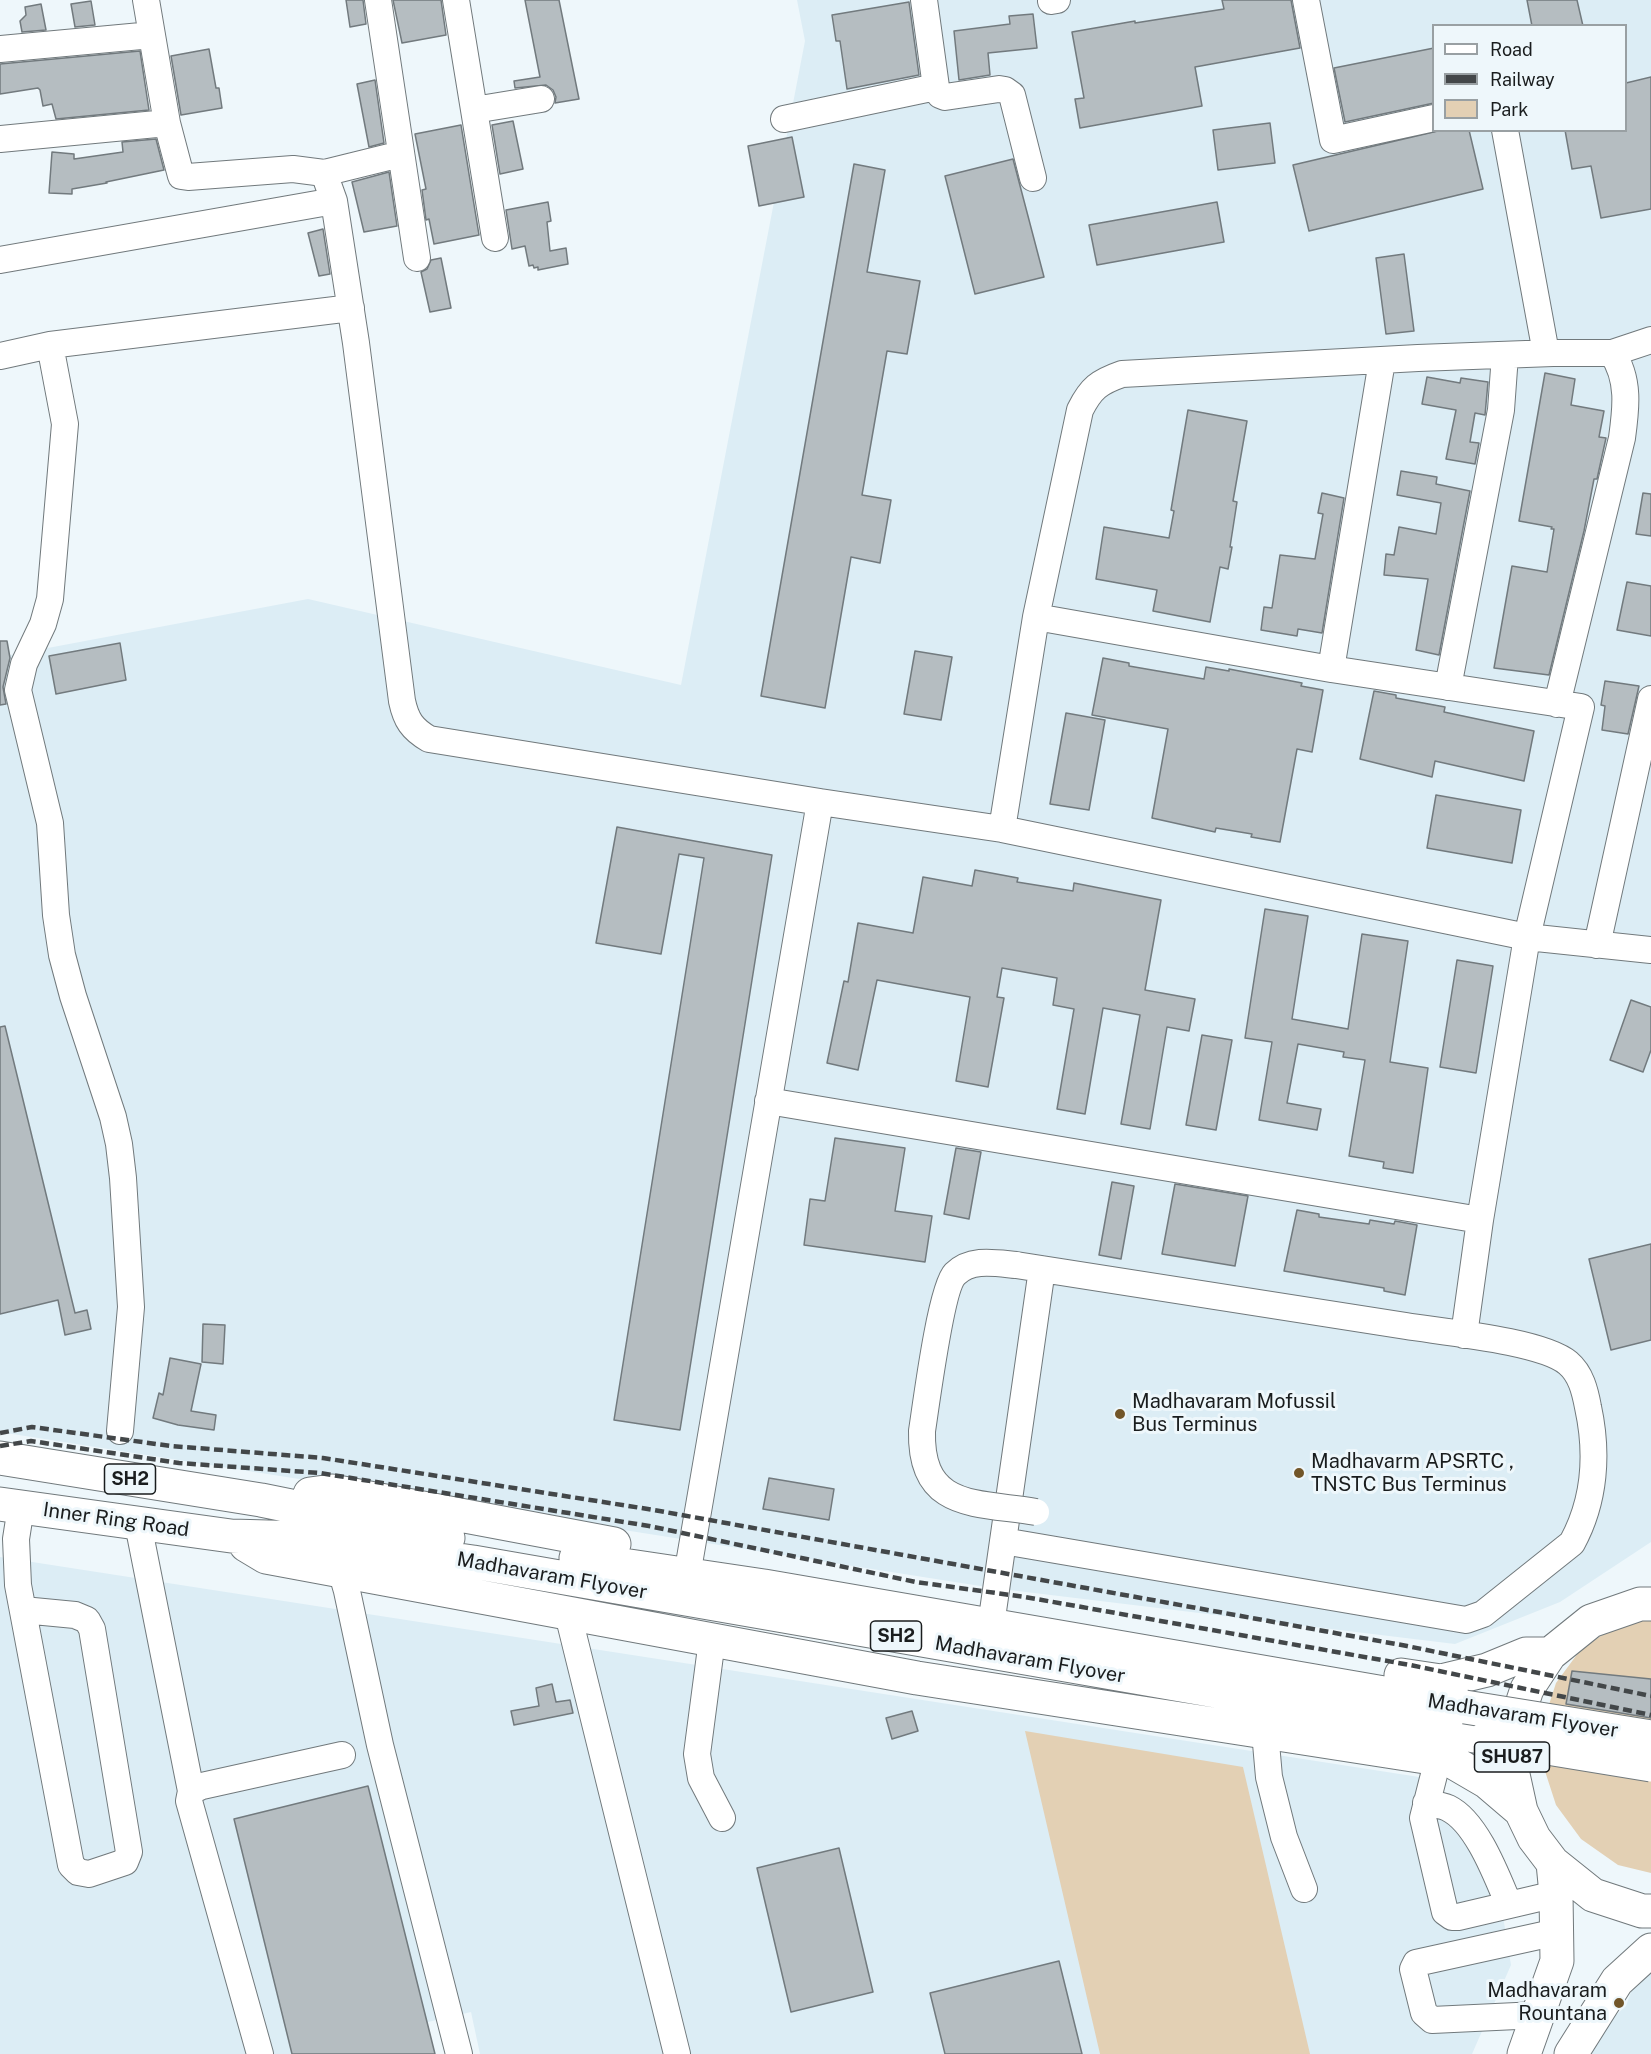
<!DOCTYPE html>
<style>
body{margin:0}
#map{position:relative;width:1651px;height:2054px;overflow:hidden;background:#eef7fb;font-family:"Public Sans",sans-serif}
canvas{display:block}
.legend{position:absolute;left:1432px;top:24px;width:195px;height:108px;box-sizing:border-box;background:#eef7fb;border:2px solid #99a0a3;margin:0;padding:8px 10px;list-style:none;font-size:18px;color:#1a1d1e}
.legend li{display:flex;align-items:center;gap:12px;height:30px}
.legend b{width:30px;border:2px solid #99a0a3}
</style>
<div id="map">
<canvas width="1651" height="2054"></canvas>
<ul class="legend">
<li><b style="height:8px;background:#fff"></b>Road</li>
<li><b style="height:8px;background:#434749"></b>Railway</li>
<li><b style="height:16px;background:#e3d0b4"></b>Park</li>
</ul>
</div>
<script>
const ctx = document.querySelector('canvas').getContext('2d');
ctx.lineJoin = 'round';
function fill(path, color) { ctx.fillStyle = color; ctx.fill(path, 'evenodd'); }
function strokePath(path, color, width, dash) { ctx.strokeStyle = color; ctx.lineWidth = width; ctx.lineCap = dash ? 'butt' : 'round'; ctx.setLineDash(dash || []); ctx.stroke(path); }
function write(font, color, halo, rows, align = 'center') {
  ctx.font = font + ' "Public Sans",sans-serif'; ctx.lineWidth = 6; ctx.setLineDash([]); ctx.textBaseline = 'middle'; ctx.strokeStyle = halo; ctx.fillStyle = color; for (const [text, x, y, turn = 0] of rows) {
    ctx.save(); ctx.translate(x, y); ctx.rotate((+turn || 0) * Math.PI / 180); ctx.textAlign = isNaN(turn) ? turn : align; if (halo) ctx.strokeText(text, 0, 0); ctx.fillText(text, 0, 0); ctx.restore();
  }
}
fill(new Path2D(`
 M797,0H1651V1542L1560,1602L1455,1644L993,1588L0,1432V657L308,599L681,685L805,41ZM1434,26H1626V130H1434Z
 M0,1557L1432,1779L1493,1856L1511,1965L1472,2054H480L471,2012L290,2054H0Z
 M1651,1972V2054H1590L1601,2028L1626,2006L1632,1989Z`), '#dcedf5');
fill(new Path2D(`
 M1651,1615V1873L1618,1865L1581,1839L1556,1805L1543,1765V1723L1556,1683L1581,1649L1616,1626Z
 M1025,1731L1243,1767L1310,2054H1100Z`), '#e3d0b4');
const building = new Path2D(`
 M346,0H363L366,24L350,27Z
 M393,0H441L446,35L402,43Z
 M525,0H559L579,99L555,103L556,97L553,90L546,85L515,88L514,81L540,77Z
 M1222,0H1291L1300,48L1195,67L1202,106L1080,128L1075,99L1084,98L1072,32L1135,21V23L1224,9Z
 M1527,0H1577L1583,26H1532Z
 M91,1L95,25L75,27L71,4Z
 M909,2L919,75L847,89L840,41H836L832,15Z
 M41,4L46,30L22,32L20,21L26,15L25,7Z
 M1033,14L1037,48L988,53L990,75L959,80L954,31L1010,24L1009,16Z
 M1434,48V103L1345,122L1334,68Z
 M209,49L216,88H219L222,108L181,115L171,56Z
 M140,51L149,110L56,119L52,104L43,106L40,90L38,88L0,94V64Z
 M1651,77V209L1601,218L1591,166L1572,169L1565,130H1626V83Z
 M375,80L384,143L369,147L357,84Z
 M513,121L523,169L500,174L492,125Z
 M1270,123L1275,163L1218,170L1213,130Z
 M461,125L479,235L434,244L429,219L426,220L422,190L426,189L415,134Z
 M1442,130H1469L1483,189L1309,231L1293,165Z
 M792,137L804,197L759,206L748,146Z
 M156,139L164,170L106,182L107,183L72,189V194L49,193L52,152L74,154V159L123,152L122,142Z
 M1013,159L1044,277L975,294L945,176Z
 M854,164L885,170L867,272L920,281L907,354L887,351L862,495L891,500L880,563L851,557L825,708L761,696Z
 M389,172L397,226L364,232L352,182Z
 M548,202L551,221L547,222L550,251L566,248L568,264L538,270V267L534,268L533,265L529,266L525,246L512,249L506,210Z
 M1217,202L1224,242L1097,265L1089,225Z
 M323,229L330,274L319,276L308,233Z
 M1404,254L1414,331L1386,334L1376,258Z
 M441,258L451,308L430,312L421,272L427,269L431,260Z
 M1545,373L1575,379L1571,405L1604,411L1599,437L1606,438L1597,479H1594L1584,531L1549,675L1494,668L1512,566L1547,572L1554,529H1551L1552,527L1519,521Z
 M1427,377L1460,383L1461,378L1488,382L1485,415L1475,413L1470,442L1479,443L1475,464L1446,459L1456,410L1422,404Z
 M1188,410L1247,421L1233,501L1237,502L1230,547H1232L1228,569L1220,567L1210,622L1153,611L1157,590L1096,579L1104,527L1169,538L1174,511L1171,510Z
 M1401,471L1437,477L1436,484L1470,491L1439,655L1416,650L1428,579L1384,575L1386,554L1394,555L1399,527L1436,534L1441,503L1397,495Z
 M1322,493L1344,498L1322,633L1298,629L1297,636L1261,630L1264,607L1272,608L1280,555L1315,559L1323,514L1318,513Z
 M1643,493L1651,494V536L1636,534Z
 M1627,582L1651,586V636L1617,630Z
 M0,641H7L10,658L3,687L6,704L0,705Z
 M120,643L126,680L56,694L49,656Z
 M915,651L952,657L941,720L904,714Z
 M1103,658L1129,663V666L1204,679L1206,667L1229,671V669L1302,683L1301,686L1323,690L1312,752L1297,749L1280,842L1251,837L1252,834L1216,828L1215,832L1152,818L1168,729L1092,715Z
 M1605,681L1639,686L1628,734L1602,730L1605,706L1601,705Z
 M1374,691L1396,695V698L1445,707L1444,712L1534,731L1524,781L1435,761L1432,777L1360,759Z
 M1066,713L1105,720L1089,810L1050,804Z
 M1436,795L1521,810L1512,863L1427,848Z
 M617,827L772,855L680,1430L614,1420L704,858L679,854L661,954L596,943Z
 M975,870L1018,878L1017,882L1073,891L1074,883L1161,900L1145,990L1195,999L1189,1031L1167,1027L1150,1129L1121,1124L1140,1015L1103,1008L1085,1114L1057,1109L1074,1009L1053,1005L1057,978L1002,968L997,997L1004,998L988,1087L956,1081L970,997L877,980L858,1070L827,1063L844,981L848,982L858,923L913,933L923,877L972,886Z
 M1265,909L1308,916L1292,1019L1348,1029L1362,934L1408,941L1390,1062L1428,1068L1413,1173L1383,1168L1384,1162L1349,1156L1365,1060L1343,1057L1344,1052L1298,1044L1287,1103L1321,1109L1317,1130L1259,1120L1272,1042L1245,1038Z
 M1457,960L1493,966L1476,1073L1440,1067Z
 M1631,1000L1651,1007V1050L1643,1072L1610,1060Z
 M5,1026L75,1313L87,1310L91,1329L65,1335L58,1300L0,1314V1027Z
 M1202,1035L1232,1040L1216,1130L1186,1125Z
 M835,1138L905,1148L895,1211L932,1216L925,1262L804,1245L810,1199L825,1201Z
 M956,1148L981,1152L969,1219L944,1214Z
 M1112,1182L1134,1186L1121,1259L1099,1255Z
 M1175,1184L1248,1196L1235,1266L1162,1254Z
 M1297,1210L1319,1214V1217L1369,1224L1370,1220L1394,1224L1395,1221L1417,1225L1405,1295L1384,1291V1288L1284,1271Z
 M1651,1244V1340L1611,1350L1589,1259Z
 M203,1324L225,1325L223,1364L202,1362Z
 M170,1358L201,1364L191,1411L216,1415L214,1430L178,1425L153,1418L159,1393L163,1395Z
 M769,1478L834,1489L829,1520L763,1509Z
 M1572,1671L1651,1679V1718L1566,1704Z
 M552,1684L556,1702L570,1700L573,1713L514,1725L511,1711L539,1706L536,1688Z
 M912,1711L918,1731L892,1739L886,1718Z
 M368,1786L435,2054H292L234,1819Z
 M839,1848L873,1992L791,2012L757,1868Z
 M1059,1961L1082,2054H945L930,1993Z`);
fill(building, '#b5bdc1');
strokePath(building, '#727a7e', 1.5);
const minor = new Path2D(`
 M146,0L167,123L181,176L188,177L293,169L324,173L334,201L356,343L402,701C406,720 412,729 429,739L820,802
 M378,0L417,258
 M456,0L495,238
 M924,0L936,87L940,95L945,97L999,89L1005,90L1012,95L1033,178
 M1306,0L1333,140L1434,118
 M1051,1L1057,0
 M0,49L152,35
 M474,110L541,99
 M784,119L936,87
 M1505,130L1546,353
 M0,139L167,123
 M324,173L401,154
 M0,260L334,201
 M50,345L65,424L50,599L43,624L24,664L18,690L50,823L56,915L62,955L73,996L113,1117L119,1144L123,1178L131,1307L120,1431
 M1612,353L1651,340
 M0,356L50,345L351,308
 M1036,617L1331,669L1581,707L1527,937L1480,1220L1464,1335
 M1331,669L1382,361
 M1448,687L1501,410L1505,355
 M1002,829L1036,617L1080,410C1091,388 1099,382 1122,374L1418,358L1553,353H1612C1630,379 1626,409 1622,438L1557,704
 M1597,945L1651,699
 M768,1101L1480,1220
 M21,1507L16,1539L18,1585L71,1865L78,1872L89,1874L125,1862L129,1852L92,1629L87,1620L75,1615L23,1610
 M138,1524L191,1791
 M1003,1541L1466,1620L1483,1614L1572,1543C1595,1501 1598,1453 1588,1407C1585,1391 1581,1374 1568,1363C1542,1341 1443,1332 1406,1326C1276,1305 1146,1285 1016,1265
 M690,1558L820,802L1002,829L1527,937L1651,950
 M341,1570L347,1591L380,1745L459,2054
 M993,1611L1042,1269
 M568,1614L677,2054
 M712,1640L697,1754L701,1778L722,1818
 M1265,1732L1269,1777L1284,1837L1304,1889
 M1438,1759L1423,1818L1445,1912L1452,1917H1458L1556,1894
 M1426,1803C1433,1804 1442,1805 1448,1808C1477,1822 1497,1877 1509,1905
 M1538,2015L1432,2020L1424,2013L1413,1969L1416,1963L1557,1932
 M260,2054L189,1801L191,1791L202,1786L342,1755`);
const major = new Path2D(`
 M0,1458L261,1500L448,1538
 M310,1494L332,1491L614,1544
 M0,1504L231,1536L305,1538L473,1562L1486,1738
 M246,1545L266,1557L917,1678L1451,1761L1487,1782L1521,1811
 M576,1558L764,1586L1465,1707
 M1651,1604H1640L1591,1621L1550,1654L1527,1689L1514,1728L1512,1770L1521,1811L1534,1838L1553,1863L1593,1895L1642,1911H1651
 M1401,1675L1441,1681L1487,1670L1526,1654H1550
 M1524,2054L1557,1961L1556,1894L1553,1863
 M1571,2054L1617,1981L1651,1950`);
strokePath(minor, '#71797c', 28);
strokePath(major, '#71797c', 35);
strokePath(minor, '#fff', 26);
strokePath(major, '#fff', 33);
strokePath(new Path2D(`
 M0,1433L32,1427L171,1446L323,1458L654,1510L1407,1646L1651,1696
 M0,1446L31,1441L179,1463L320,1473L649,1526L916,1582L1025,1597L1410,1665L1651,1715`), '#434749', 4.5, [9, 4.5]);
const minorBridge = new Path2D(`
 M1016,1265C995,1263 971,1258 955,1274C941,1288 926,1405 922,1431C920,1510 976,1502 1036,1512`);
const majorBridge = new Path2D(`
 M1465,1707L1651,1737
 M1486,1738L1651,1765`);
strokePath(minorBridge, '#71797c', 28, []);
strokePath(majorBridge, '#71797c', 35, []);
strokePath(minorBridge, '#fff', 26);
strokePath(majorBridge, '#fff', 33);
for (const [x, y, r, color] of [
 [1120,1414,6,"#725629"],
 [1299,1473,6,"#725629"],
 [1619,2003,6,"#725629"]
]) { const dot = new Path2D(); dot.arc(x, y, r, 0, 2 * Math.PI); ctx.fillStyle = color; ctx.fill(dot); strokePath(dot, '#eef7fb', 2); }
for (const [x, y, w] of [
 [130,1479,51],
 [896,1636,51],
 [1512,1757,75]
]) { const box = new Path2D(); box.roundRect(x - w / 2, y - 15, w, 30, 4.5); ctx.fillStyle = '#eef7fb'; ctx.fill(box); strokePath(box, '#1a1d1e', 1.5); }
write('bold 18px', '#1a1d1e', null, [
 ["SH2",130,1479],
 ["SH2",896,1636],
 ["SHU87",1512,1757]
]);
write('20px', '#1a1d1e', '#eef7fb', [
 ["Madhavaram Mofussil",1132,1402],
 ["Bus Terminus",1132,1425],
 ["Madhavarm APSRTC ,",1311,1462],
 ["TNSTC Bus Terminus",1311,1485],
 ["Madhavaram",1607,1991,"right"],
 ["Rountana",1607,2014,"right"]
], 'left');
write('20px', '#1a1d1e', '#eef7fb', [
 ["Inner Ring Road",116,1520,8],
 ["Madhavaram Flyover",552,1576,10],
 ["Madhavaram Flyover",1030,1660,10],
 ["Madhavaram Flyover",1523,1716,9]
]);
</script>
